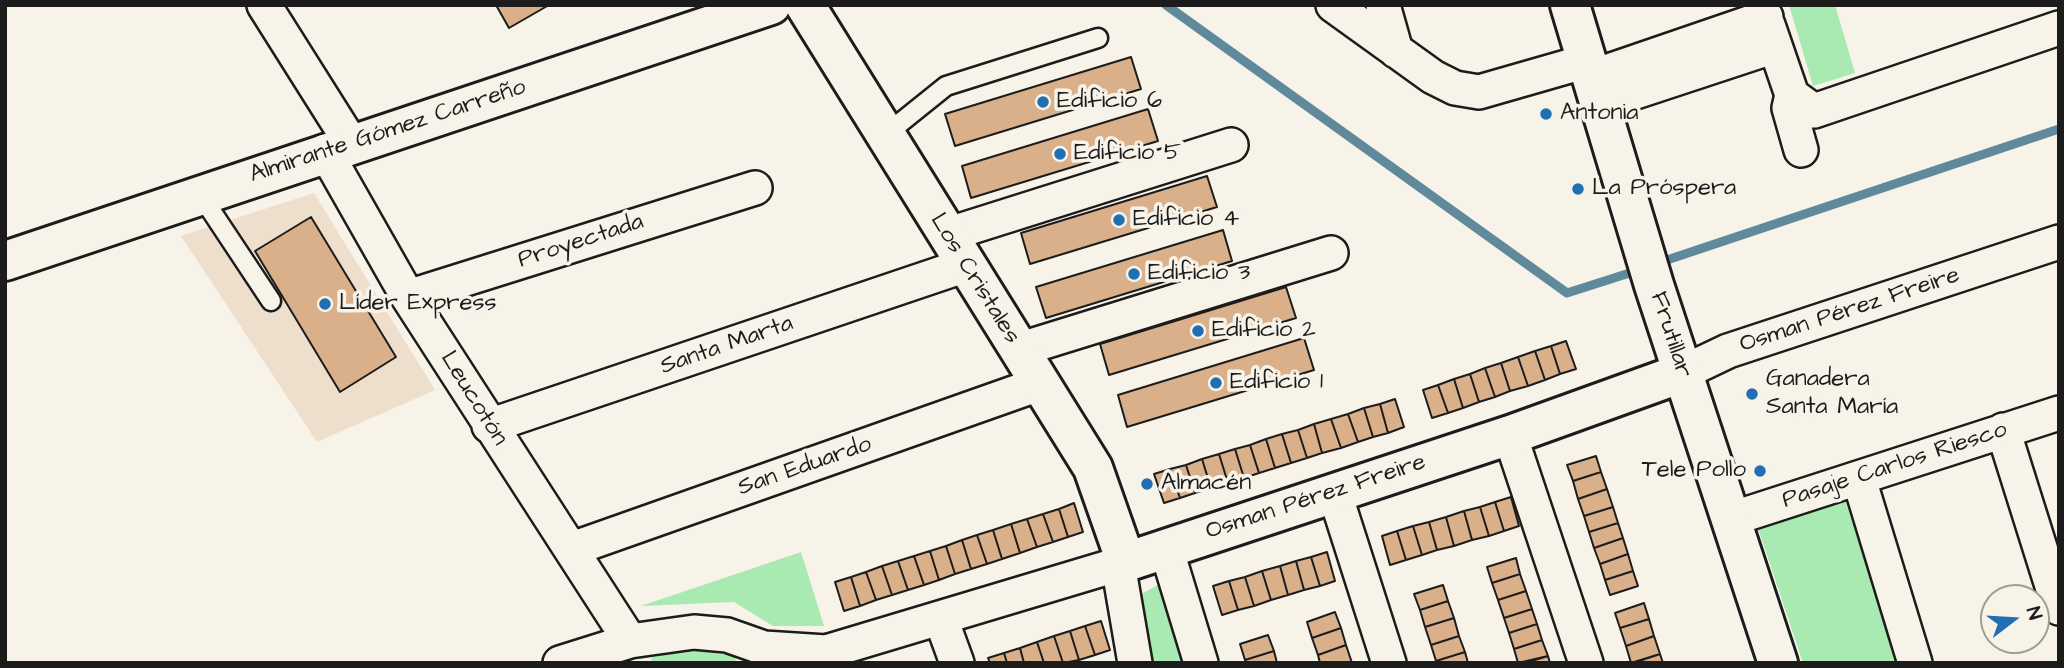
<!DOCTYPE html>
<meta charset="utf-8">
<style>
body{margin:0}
#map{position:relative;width:2064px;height:668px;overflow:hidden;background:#f7f3e8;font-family:"Architects Daughter",sans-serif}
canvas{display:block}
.frame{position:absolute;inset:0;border:7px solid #1c1c1c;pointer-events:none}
.north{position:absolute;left:1980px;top:584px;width:70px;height:70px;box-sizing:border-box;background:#f7f3e8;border:2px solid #9f9d96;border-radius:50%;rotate:73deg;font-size:19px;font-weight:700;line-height:28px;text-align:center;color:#1c1c1c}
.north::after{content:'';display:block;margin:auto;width:24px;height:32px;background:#1f6fb2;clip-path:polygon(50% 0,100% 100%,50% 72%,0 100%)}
</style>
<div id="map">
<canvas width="2064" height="668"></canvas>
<div class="frame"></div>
<div class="north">N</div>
</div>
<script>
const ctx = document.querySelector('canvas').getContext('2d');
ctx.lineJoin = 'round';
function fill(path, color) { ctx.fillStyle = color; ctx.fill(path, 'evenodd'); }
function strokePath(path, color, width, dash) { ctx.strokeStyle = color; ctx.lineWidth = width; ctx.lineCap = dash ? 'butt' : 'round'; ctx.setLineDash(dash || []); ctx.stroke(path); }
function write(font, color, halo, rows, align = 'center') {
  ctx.font = font + ' "Architects Daughter",sans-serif'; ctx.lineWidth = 7; ctx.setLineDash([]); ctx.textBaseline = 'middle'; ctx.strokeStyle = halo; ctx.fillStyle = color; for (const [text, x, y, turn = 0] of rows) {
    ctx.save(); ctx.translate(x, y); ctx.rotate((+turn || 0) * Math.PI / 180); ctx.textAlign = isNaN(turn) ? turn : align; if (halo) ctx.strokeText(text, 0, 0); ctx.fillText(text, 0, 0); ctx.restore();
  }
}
fill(new Path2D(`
 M314,193L435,390L317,442L181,236Z`), '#eedfcc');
fill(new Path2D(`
 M1789,5H1835L1855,73L1813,86Z
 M1843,494L1898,663H1803L1757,525Z
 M801,552L824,626H773L734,602L641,606Z
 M1163,582L1188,663H1150L1138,596Z
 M692,649L735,656L736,663H652L651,658Z`), '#a9e9b2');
strokePath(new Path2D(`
 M1166,5L1567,293L1639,270
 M1655,264L2059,129`), '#608a9b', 9);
const building = new Path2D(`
 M496,5H549L509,28Z
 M1131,57L1141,89L955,146L945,114Z
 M1148,109L1158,141L971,198L962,166Z
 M1207,176L1217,207L1030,264L1021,233Z
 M311,217L396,357L340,392L255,251Z
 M1223,230L1232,261L1046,318L1036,287Z
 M1286,287L1296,318L1109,375L1100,344Z
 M1304,338L1314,370L1127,427L1118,395Z
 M1566,341L1576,369L1560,374L1551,346Z
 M1551,346L1560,374L1545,380L1535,351Z
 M1535,351L1545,380L1528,386L1518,357Z
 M1518,357L1528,386L1510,391L1501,363Z
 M1501,363L1510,391L1495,397L1485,368Z
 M1485,368L1495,397L1479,402L1470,374Z
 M1470,374L1479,402L1463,408L1454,379Z
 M1454,379L1463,408L1448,413L1438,385Z
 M1438,385L1448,413L1432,418L1423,390Z
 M1395,399L1404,427L1388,433L1380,404Z
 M1380,404L1388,433L1373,437L1364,408Z
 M1364,408L1373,437L1358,442L1348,414Z
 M1348,414L1358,442L1341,448L1331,419Z
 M1331,419L1341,448L1322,453L1314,424Z
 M1314,424L1322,453L1307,458L1298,430Z
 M1298,430L1307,458L1291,463L1282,434Z
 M1282,434L1291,463L1275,468L1266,439Z
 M1266,439L1275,468L1259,473L1250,445Z
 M1250,445L1259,473L1244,478L1235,449Z
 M1235,449L1244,478L1228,483L1219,454Z
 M1219,454L1228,483L1211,488L1202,459Z
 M1596,456L1601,472L1573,481L1567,465Z
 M1202,459L1211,488L1195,493L1186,465Z
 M1186,465L1195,493L1180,498L1170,469Z
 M1170,469L1180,498L1164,503L1154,474Z
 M1601,472L1607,489L1578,499L1573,481Z
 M1607,489L1613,507L1584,516L1578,499Z
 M1511,497L1519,526L1504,531L1495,502Z
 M1495,502L1504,531L1489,536L1480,507Z
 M1074,503L1083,532L1068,537L1059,509Z
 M1480,507L1489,536L1472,540L1464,511Z
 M1613,507L1618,523L1589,532L1584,516Z
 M1059,509L1068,537L1053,542L1043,514Z
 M1464,511L1472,540L1454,546L1446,517Z
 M1043,514L1053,542L1037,547L1027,519Z
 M1446,517L1454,546L1437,550L1429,522Z
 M1027,519L1037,547L1020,553L1011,524Z
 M1429,522L1437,550L1422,555L1413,526Z
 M1618,523L1623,538L1594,548L1589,532Z
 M1011,524L1020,553L1002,559L993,530Z
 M1413,526L1422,555L1406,560L1397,531Z
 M993,530L1002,559L987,564L977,535Z
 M1397,531L1406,560L1390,565L1382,536Z
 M977,535L987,564L971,569L962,540Z
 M1623,538L1628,554L1600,564L1594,548Z
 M962,540L971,569L955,574L946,546Z
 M946,546L955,574L939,580L930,551Z
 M930,551L939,580L924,585L914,556Z
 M1327,552L1335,581L1320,586L1311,557Z
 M1628,554L1633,571L1605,580L1600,564Z
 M914,556L924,585L908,590L898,561Z
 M1311,557L1320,586L1304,590L1296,561Z
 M1516,558L1520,574L1492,583L1487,567Z
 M898,561L908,590L892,595L882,566Z
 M1296,561L1304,590L1288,595L1280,566Z
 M882,566L892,595L876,600L866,572Z
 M1280,566L1288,595L1271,600L1262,571Z
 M1262,571L1271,600L1254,606L1245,577Z
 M1633,571L1638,586L1610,595L1605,580Z
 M866,572L876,600L860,606L851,577Z
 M1520,574L1526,591L1498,600L1492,583Z
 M851,577L860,606L844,611L835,582Z
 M1245,577L1254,606L1238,610L1229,581Z
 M1229,581L1238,610L1222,615L1213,586Z
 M1443,585L1448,601L1420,610L1414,594Z
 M1526,591L1532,609L1504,618L1498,600Z
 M1448,601L1454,618L1425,627L1420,610Z
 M1644,603L1649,619L1620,628L1615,613Z
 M1532,609L1537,624L1509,633L1504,618Z
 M1335,612L1341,628L1312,638L1307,622Z
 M1454,618L1459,636L1431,645L1425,627Z
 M1649,619L1654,636L1626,646L1620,628Z
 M1101,621L1110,650L1095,655L1085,626Z
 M1537,624L1542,640L1514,649L1509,633Z
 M1085,626L1095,655L1079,660L1070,631Z
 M1341,628L1346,645L1318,655L1312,638Z
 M1070,631L1079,660L1063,663L1054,636Z
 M1268,635L1274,651L1245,660L1240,644Z
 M1054,636L1063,663H1044L1037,642Z
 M1459,636L1465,652L1436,661L1431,645Z
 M1654,636L1660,654L1631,663L1626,646Z
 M1542,640L1548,656L1518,663L1514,649Z
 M1037,642L1044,663H1024L1020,648Z
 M1346,645L1352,663H1320L1318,655Z
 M1020,648L1024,663H1007L1004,653Z
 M1274,651L1277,663H1246L1245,660Z
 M1465,652L1468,663H1436V661Z
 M1004,653L1007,663H990L988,658Z
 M1660,654L1663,663H1633Z
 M1548,656L1550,663H1525Z`);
fill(building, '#d9b08a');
strokePath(building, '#1c1c1c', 2);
const service = new Path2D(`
 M885,135L946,86L1098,38
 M200,194L271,301`);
const minor = new Path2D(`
 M264,5L351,143
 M1333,5L1433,77L1455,88L1479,92L1587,61
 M1383,5L1396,51
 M1768,25L1792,95L1789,108L1801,150
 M1591,77L1766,17
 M1792,95L1814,111L2059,28
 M1599,104L1775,46
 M325,151L408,297L630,641
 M946,235L1231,145
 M408,297L755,188
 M1018,350L1331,253
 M1682,373L1728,351L2059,242
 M489,426L966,265
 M2003,430L2059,608
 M1510,435L1586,663
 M1859,479L1915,663
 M1334,491L1389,663
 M1731,519L2059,413
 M1166,548L1201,663
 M572,549L1039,384
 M1118,564L1135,663
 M941,619L957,663
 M560,663L630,641L694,632L727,635L764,648L826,652L1126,562`);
const tertiary = new Path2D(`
 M805,5L1093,468L1126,562L1510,435L1682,373
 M1570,5L1654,285L1778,663
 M5,261L771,5`);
strokePath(service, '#1c1c1c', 23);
strokePath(minor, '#1c1c1c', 38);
strokePath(tertiary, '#1c1c1c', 44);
strokePath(service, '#f7f3e8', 18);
strokePath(minor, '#f7f3e8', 33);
strokePath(tertiary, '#f7f3e8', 38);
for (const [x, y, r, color] of [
 [1043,102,7,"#1f6fb2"],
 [1546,114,7,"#1f6fb2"],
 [1060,154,7,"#1f6fb2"],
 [1578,189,7,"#1f6fb2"],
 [1119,220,7,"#1f6fb2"],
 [1134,274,7,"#1f6fb2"],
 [325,304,7,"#1f6fb2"],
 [1198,331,7,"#1f6fb2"],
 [1216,383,7,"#1f6fb2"],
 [1752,394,7,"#1f6fb2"],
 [1760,471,7,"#1f6fb2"],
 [1147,484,7,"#1f6fb2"]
]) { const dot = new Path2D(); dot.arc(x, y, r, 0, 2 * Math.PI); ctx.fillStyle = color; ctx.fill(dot); strokePath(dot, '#f7f3e8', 2.5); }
write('24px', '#1c1c1c', '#f7f3e8', [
 ["Edificio 6",1057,102],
 ["Antonia",1560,114],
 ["Edificio 5",1074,154],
 ["La Próspera",1592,189],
 ["Edificio 4",1133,220],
 ["Edificio 3",1148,274],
 ["Líder Express",339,304],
 ["Edificio 2",1212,331],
 ["Ganadera",1766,380],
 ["Santa María",1766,408],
 ["Edificio 1",1230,383],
 ["Tele Pollo",1746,471,"right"],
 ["Almacén",1161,484]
], 'left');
write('24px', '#1c1c1c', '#f7f3e8', [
 ["Almirante Gómez Carreño",388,132,-18],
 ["Proyectada",581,242,-18],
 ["Los Cristales",974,279,58],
 ["Osman Pérez Freire",1850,311,-18],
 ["Frutillar",1670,335,72],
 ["Santa Marta",727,346,-19],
 ["Leucotón",473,399,58],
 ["Pasaje Carlos Riesco",1895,466,-18],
 ["San Eduardo",805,467,-19],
 ["Osman Pérez Freire",1316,498,-18]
]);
</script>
